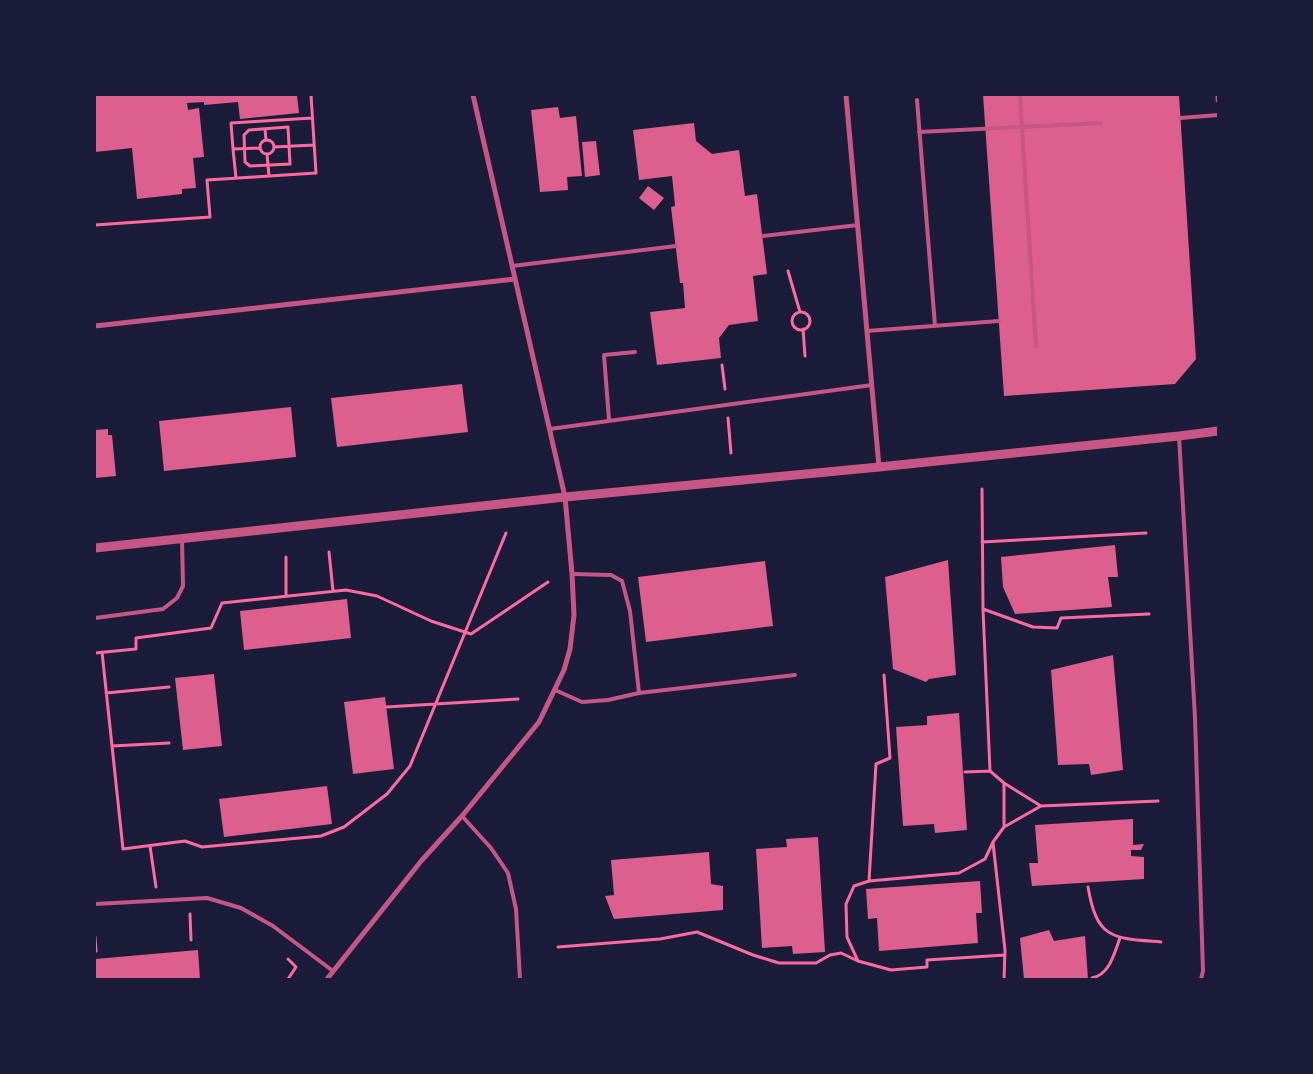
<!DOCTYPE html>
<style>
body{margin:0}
#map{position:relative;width:1313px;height:1074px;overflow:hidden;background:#1b1b3a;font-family:Mulish,sans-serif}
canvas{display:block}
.frame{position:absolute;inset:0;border:96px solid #1b1b3a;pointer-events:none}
</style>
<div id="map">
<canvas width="1313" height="1074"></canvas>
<div class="frame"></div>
</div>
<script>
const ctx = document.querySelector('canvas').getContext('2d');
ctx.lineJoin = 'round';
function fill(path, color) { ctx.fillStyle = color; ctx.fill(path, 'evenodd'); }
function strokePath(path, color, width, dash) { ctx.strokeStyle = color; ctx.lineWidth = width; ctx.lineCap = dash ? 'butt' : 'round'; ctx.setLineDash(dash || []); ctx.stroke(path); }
fill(new Path2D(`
 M95,95H297L299,113L240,119L238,102L204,105V102L187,103L188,110L199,108L204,157L193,158L196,188L182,189V194L137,199L132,148L95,152Z
 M983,95H1179L1196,359L1175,384L1004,396Z
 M558,107L560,118L576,116L582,176L567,177L568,190L540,192L531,110Z
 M694,123L696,141L712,154L739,150L745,196L757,194L767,274L753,276L758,321L729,325L719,338L721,358L657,365L650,312L685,308L683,283H680L671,207L675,206L672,176L639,180L633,130Z
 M596,141L600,175L585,177L582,142Z
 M648,186L664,198L654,210L639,198Z
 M462,384L468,432L337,447L331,398Z
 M291,407L296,457L164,471L159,421Z
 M108,429V435H112L116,476L95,478V430Z
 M1115,545L1118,577H1108L1112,607L1015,614L1003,587L1001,557Z
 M948,560L956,675L929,679L926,682L893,669L885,577Z
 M765,561L773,626L646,642L638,577Z
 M347,599L351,638L244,650L240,611Z
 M1113,655L1123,770L1091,775L1089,764L1058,765L1051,670Z
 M214,674L222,746L183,750L175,678Z
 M385,697L394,769L353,774L344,702Z
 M959,713L967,830L935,833L934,824L903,826L896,727L927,725V716Z
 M327,786L332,824L224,837L219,799Z
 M1133,819V845L1144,844L1141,850H1131V856L1144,857V879L1032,886L1029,863H1038L1035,825Z
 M818,837L825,952L793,954L792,946L762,948L756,849L787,847L786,839Z
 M709,852L711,884L723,886V910L614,919L605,896L614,895L611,860Z
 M980,881L982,913H976L978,943L879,951L877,918L868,919L866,889Z
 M1049,930L1054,941L1085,936L1088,979H1024L1020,938Z
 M198,950L200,979H95V959Z`), '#dd5f8e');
strokePath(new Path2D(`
 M288,127L290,164L250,166L245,162L244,135L249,130Z
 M265,129L266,140
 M260 147a7 7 0 1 1 14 0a7 7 0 1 1-14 0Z
 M274,147L314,145
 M233,149L231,123L312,118
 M267,154L269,176
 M236,178L233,149L260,148
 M95,225L210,217L207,180L316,173L311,95
 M788,271L800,312
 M792 321a9 9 0 1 1 18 0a9 9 0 1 1-18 0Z
 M803,329L805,356
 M722,365L725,389
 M728,418L731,453
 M982,489L983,609L990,771
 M982,542L1146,533
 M329,552L333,591
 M286,557V596
 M983,609L1033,627L1057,628L1061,618L1149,614
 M102,652L123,849L185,841L202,847L321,836L344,827L387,794L410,766L506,533
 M95,653L136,649V638L211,628L222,603L346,590L377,596L431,621L471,634L548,582
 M106,693L169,687
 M386,707L518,699
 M112,746L169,743
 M965,772L990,771L1004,783L1041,806L1158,801
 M1004,827V783
 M993,843L1005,950L1004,979
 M150,846L156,887
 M869,881L876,764L890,758L884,675
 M1088,887C1097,940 1113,938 1161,942
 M190,914L191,940
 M95,937L96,951
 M558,947L660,939L697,932L753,955L779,963H816L830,955L841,953L858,961L891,970L927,967V960L1005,955
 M288,959L296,967L288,979
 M858,961L847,937L846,904L854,886L869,881L959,873L985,859L993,842L1004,827L1041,806
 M1092,978C1110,974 1114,954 1120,938`), '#ff6b9d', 3);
strokePath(new Path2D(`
 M1020,97L1036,346
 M917,100L935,326
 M1180,118L1218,115
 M919,132L1101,123
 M763,236L858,225
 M512,266L676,246
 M867,331L999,321
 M609,420L604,355L635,352
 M550,429L872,385
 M1179,436L1195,718L1203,971L1201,979
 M572,574L611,575L622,581L630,611L639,693
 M95,618L163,609L177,598L183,586L182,538
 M555,690L582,702L608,700L639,693L795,675
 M462,816L491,848L508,873L516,909L520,979
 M95,904L207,898L241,908L273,926L333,971`), '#c65784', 4);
strokePath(new Path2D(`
 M846,95L879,467
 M1218,95V100
 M95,326L515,279
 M327,979L422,860L462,816L539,722L564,670L570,649L574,615L572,574L565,497L473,95`), '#c65784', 5);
strokePath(new Path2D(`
 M95,548L565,497L879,467L1179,436L1218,431`), '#c65784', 9);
</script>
